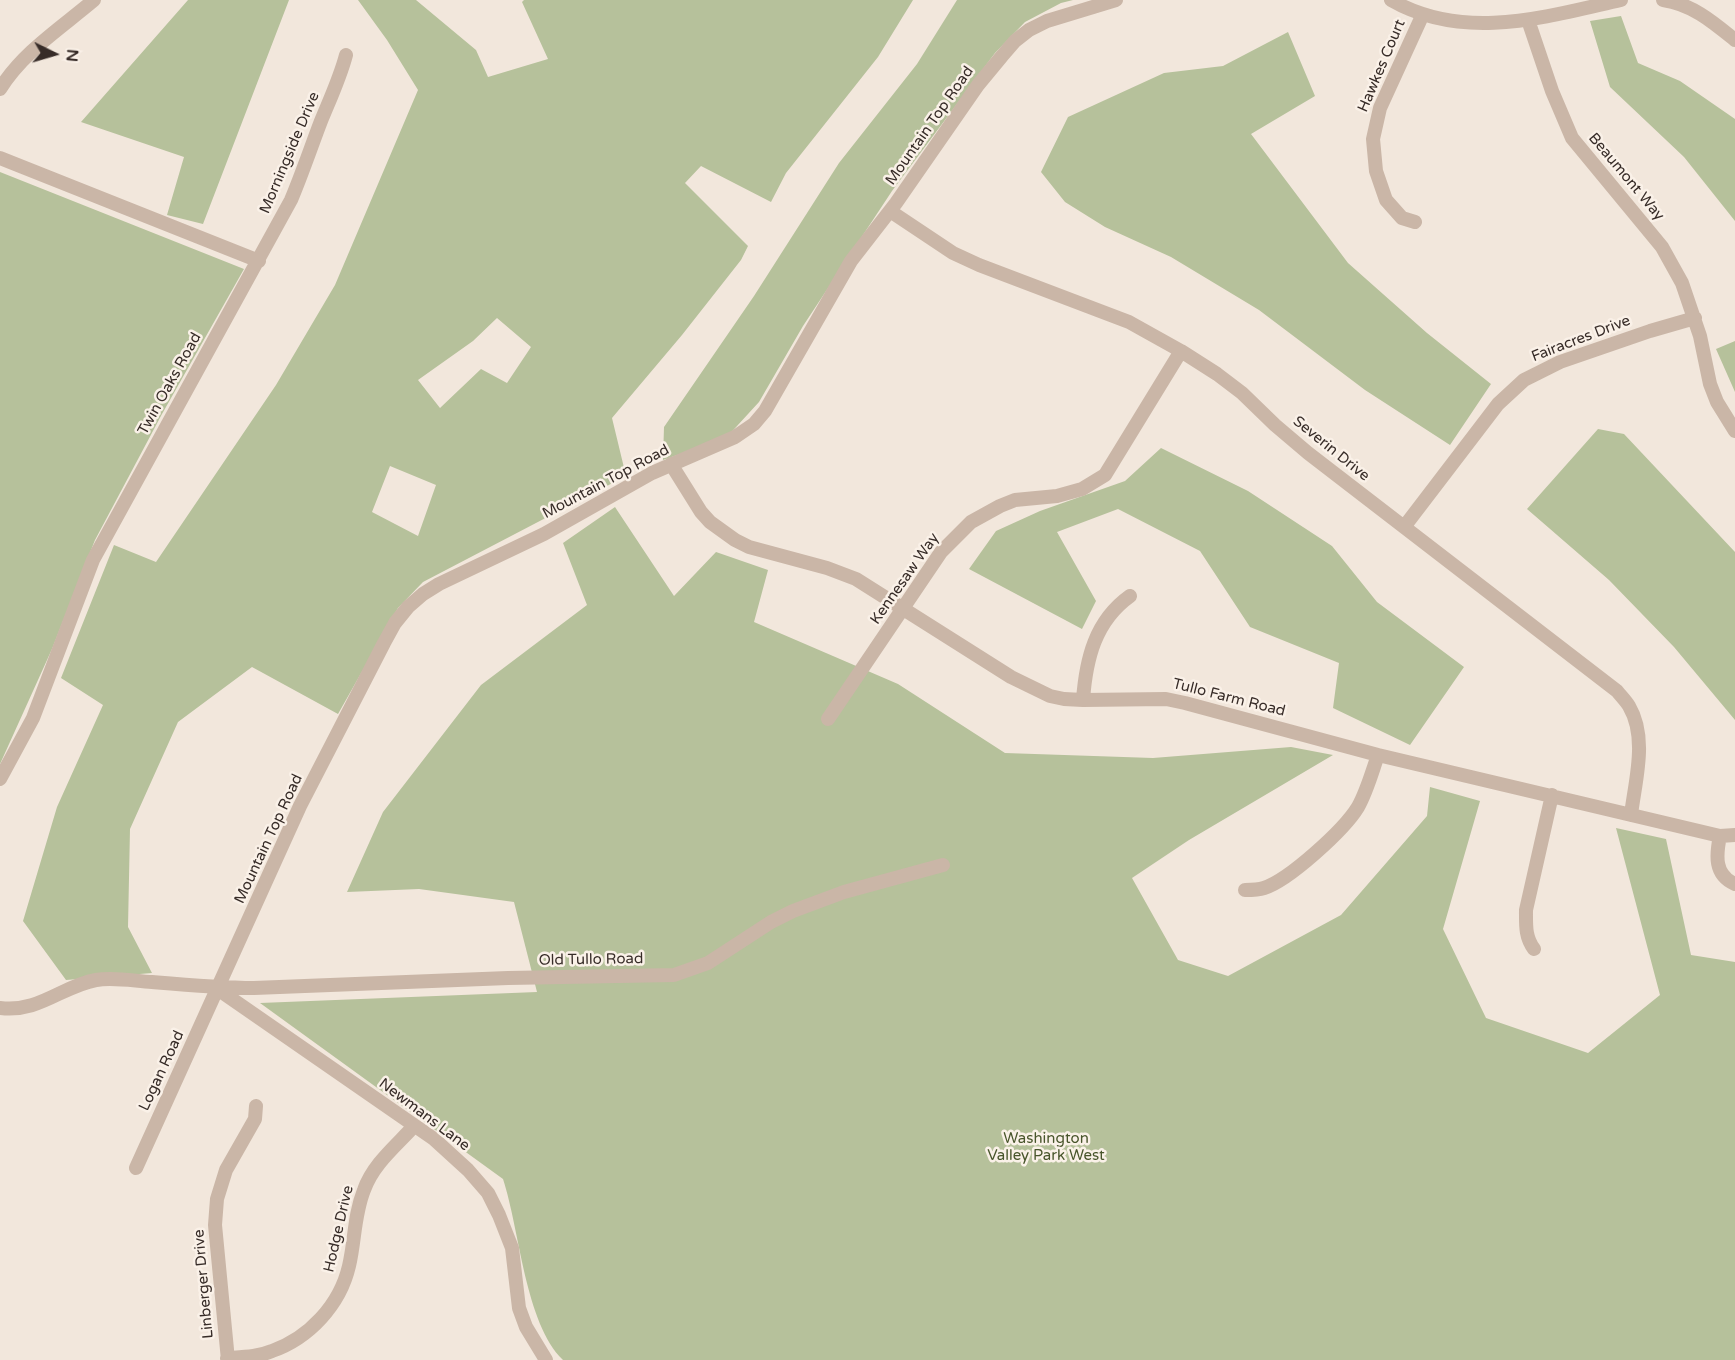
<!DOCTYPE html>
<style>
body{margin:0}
#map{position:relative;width:1735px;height:1360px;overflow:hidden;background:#f2e7dc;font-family:"Varela Round",sans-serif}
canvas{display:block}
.north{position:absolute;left:24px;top:24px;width:60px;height:60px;-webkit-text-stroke:4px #faf1e8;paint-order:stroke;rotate:95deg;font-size:16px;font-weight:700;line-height:24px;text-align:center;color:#372c28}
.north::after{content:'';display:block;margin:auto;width:21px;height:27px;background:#372c28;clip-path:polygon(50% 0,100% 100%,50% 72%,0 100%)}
</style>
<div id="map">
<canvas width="1735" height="1360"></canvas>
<div class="north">N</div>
</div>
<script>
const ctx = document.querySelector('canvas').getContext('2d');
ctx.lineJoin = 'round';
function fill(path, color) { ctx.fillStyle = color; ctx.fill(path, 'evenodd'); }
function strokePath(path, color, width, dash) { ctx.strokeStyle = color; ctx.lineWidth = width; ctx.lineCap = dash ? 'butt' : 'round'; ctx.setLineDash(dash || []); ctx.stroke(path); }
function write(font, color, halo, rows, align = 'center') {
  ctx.font = font + ' "Varela Round",sans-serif'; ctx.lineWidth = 5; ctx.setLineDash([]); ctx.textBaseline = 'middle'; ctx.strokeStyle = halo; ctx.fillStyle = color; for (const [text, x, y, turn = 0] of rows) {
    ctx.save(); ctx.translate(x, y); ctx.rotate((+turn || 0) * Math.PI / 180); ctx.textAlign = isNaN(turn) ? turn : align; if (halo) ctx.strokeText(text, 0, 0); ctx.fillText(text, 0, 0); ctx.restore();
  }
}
fill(new Path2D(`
 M188,0H289L203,224L167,215L184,157L81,122Z
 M358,0H416L476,50L488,77L548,59L522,2L524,0H913L878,57L786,173L771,202L701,166L685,183L748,246L741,260L682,335L612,418L626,476L423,582L398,608L338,714L252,667L178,722L130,829L128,927L152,973L66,980L23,921L57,807L103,705L61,678L114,545L156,562L276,385L335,285L418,90L387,40ZM497,318L531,347L507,383L481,369L440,408L418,380L473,341ZM390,466L436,485L418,536L372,512Z
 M957,0H1073L1061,3L1025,22L995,53L892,191L803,326L759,402L726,438L663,460L664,427L754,296L839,163L917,64Z
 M1621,16L1638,63L1680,81L1735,119V221L1684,157L1610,87L1590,21Z
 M1288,32L1315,96L1251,134L1348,263L1427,333L1491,384L1450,445L1365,390L1259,310L1171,257L1105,227L1065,202L1041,172L1068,117L1164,73L1223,66Z
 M0,172L244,269L162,414L95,540L52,649L0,764Z
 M1735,341V392L1716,349Z
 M1598,429L1624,434L1735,552V720L1674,647L1609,580L1527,509Z
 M1161,448L1248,491L1332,546L1377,602L1464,667L1410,745L1333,708L1339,663L1250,627L1200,551L1118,509L1057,532L1096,601L1082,629L969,569L996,531L1040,511L1125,481Z
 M615,507L674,596L716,552L768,570L754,622L898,684L1005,753L1153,758L1291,747L1333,755L1189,840L1132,878L1178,960L1228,976L1341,915L1427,816L1430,787L1480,801L1443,929L1486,1018L1588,1053L1660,995L1616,828L1666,839L1691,955L1735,962V1360H563C525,1323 520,1231 503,1179L260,1003L537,992L514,902L419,889L347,892L383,812L481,685L587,605L563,543Z`), '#b6c19b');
strokePath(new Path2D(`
 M1391,0C1464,42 1545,17 1621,0
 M1663,0C1692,4 1713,22 1735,40
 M1528,20L1552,91L1572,138L1662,247L1682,283L1700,336L1710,384L1717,402L1735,431
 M0,89C23,52 61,28 94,0
 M0,158L259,261
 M890,211L953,253L979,265L1129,322L1181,351L1217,374L1242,393L1275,425L1308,453L1617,691C1621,696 1626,701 1629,706C1648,738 1635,781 1631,815
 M1415,222L1402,218L1386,200L1376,171L1373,139L1380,108L1423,14
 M671,464L701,512L710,522L735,540L749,547L827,568L856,579L1011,677L1050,696L1064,699L1083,700L1166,699L1185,703L1378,755L1720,836L1735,835
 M1404,527L1498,404L1524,380L1560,362L1650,331L1695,318
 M1083,700C1086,659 1095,621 1130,596
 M828,719L941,552L971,522L1000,506L1015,500L1057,496L1082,489L1105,475L1181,351
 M0,779L33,718L93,560L291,200C302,174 311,147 321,121C330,99 340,78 346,55
 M1720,836C1716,855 1714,875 1735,884
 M1245,890C1251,890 1258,890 1264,888C1289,880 1344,830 1358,807C1367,791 1372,772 1378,755
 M1534,949C1525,937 1526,925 1526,910L1552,795
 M216,988L434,1139L468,1170L488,1193L499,1215L512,1248L519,1308L526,1327L546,1360
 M0,1008C39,1013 62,986 96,980C114,977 134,981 152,982C186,985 219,988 254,988L508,978L674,975L708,963L771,922L793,911L844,892L943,865
 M136,1168L300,806L384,643L395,623L408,607L423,594L439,584L544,534L652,473L735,437L754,424L765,411L851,261L896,203L978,85L1002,56L1015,41L1029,30L1047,21L1116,0
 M227,1358C243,1357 258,1357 272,1351C309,1338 340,1305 349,1266C355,1241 354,1215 364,1190C373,1164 396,1146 414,1126
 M228,1360L215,1225L217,1199L226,1170L255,1119L256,1106`), '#cab6a7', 14);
write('15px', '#372c28', '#faf1e8', [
 ["Hawkes Court",1382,66,-67],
 ["Mountain Top Road",930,126,-55],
 ["Morningside Drive",290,153,-67],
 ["Beaumont Way",1626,177,50],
 ["Fairacres Drive",1581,339,-21],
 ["Twin Oaks Road",170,384,-61],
 ["Severin Drive",1331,449,39],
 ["Mountain Top Road",606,482,-28],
 ["Kennesaw Way",905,579,-55],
 ["Tullo Farm Road",1229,698,14],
 ["Mountain Top Road",269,839,-65],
 ["Old Tullo Road",591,960,-1],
 ["Logan Road",162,1071,-65],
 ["Newmans Lane",424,1115,37],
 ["Hodge Drive",339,1229,-77],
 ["Linberger Drive",204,1284,-95]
]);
write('15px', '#48552b', '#faf1e8', [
 ["Washington",1046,1139],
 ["Valley Park West",1046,1156]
]);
</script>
